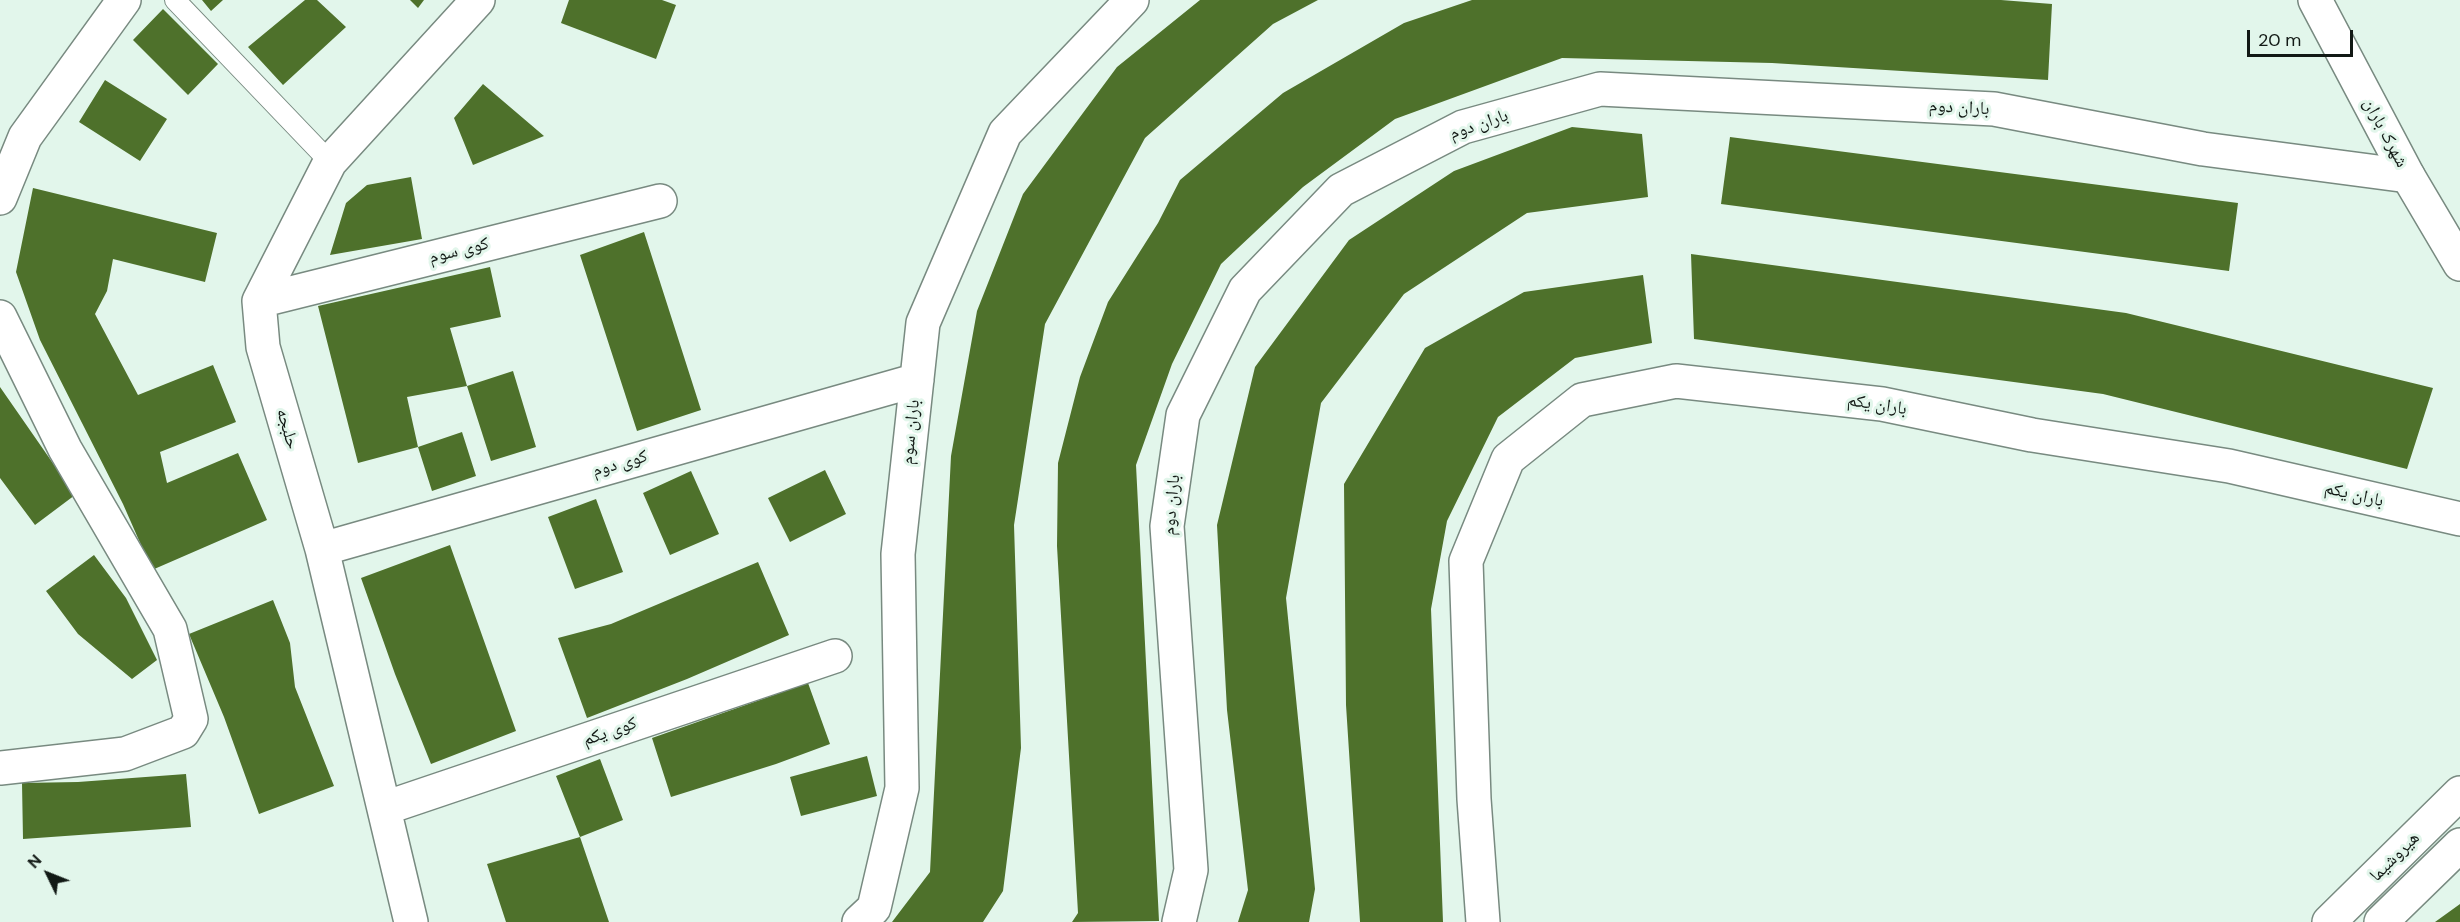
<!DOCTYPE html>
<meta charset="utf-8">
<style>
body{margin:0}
#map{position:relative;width:2460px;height:922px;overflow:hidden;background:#e2f6eb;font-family:"DM Sans",sans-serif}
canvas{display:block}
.north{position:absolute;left:18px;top:844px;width:60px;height:60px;-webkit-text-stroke:4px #e2f6eb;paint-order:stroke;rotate:313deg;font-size:16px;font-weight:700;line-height:24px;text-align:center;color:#121915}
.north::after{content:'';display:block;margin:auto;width:21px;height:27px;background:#121915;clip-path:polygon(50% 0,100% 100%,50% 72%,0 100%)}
.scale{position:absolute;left:2247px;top:30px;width:106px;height:27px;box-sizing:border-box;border:3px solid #121915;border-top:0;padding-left:8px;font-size:18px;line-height:21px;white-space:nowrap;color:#121915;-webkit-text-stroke:4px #e2f6eb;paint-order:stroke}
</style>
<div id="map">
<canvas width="2460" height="922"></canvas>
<div class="north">N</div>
<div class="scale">20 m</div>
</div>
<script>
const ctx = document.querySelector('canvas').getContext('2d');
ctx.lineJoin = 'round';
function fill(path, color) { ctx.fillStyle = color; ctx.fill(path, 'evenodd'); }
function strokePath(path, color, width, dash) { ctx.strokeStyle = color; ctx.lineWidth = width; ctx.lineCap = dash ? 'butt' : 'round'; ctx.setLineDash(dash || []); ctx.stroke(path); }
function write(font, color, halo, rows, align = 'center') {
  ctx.font = font + ' "DM Sans","Noto Naskh Arabic",sans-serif'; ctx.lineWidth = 6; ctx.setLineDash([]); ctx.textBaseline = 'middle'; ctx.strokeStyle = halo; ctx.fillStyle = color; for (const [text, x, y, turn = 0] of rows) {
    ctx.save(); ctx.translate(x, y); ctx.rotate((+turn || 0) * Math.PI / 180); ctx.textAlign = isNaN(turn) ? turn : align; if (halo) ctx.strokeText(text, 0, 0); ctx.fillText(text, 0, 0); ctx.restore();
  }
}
fill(new Path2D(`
 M202,0H223L211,11Z
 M305,0H317L346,27L283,85L248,47Z
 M410,0H424L418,8Z
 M569,0H662L676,5L656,59L561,23Z
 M1200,0H1318L1273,24L1145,138L1045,324L1014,525L1021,748L1003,891L983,922H892L930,872L951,456L977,311L1023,194L1117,67Z
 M1472,0H2001L2052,4L2048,80L1772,63L1562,58L1395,119L1303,187L1221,264L1172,364L1136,465L1159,921L1072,922L1078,913L1057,546L1058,463L1080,377L1108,302L1158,223L1180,180L1283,93L1404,23Z
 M163,9L218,64L188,95L133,40Z
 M105,80L167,119L140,161L79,122Z
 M483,84L544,136L473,165L454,118Z
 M1572,127L1642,134L1648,197L1527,213L1404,294L1321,403L1286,598L1315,889L1309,922H1238L1248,890L1227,710L1217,525L1255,367L1349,240L1454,171Z
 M1730,137L2238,203L2229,271L1721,204Z
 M411,177L422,239L330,255L346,203L367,185Z
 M33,188L217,233L205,282L113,259L107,291L95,314L138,395L213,365L236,422L160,452L167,483L238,453L267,520L152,570L123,504L40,340L16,272Z
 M644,232L701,410L637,431L580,255Z
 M1691,254L2126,313L2433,388L2407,469L2103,394L1694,339Z
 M490,267L501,317L450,328L467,386L407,397L418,447L462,432L476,476L432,491L418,447L358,463L318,306Z
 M1643,275L1652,343L1575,358L1498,417L1447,521L1431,609L1443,922H1360L1346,705L1344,484L1425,348L1524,292Z
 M513,371L536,447L491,461L467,386Z
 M0,387L75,495L35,525L0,478Z
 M825,470L846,514L790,542L768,498Z
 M691,471L719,534L670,555L643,493Z
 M596,499L623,572L575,589L548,517Z
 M450,545L516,731L431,764L395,674L361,578Z
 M94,555L126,598L157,660L132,679L78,634L46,591Z
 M758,562L789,635L687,679L587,718L558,638L611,624Z
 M273,600L290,643L295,687L334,786L259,814L224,717L189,634Z
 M808,683L830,744L776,764L671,797L652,738Z
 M867,756L877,796L801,816L790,777Z
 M600,759L623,820L580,837L609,922H506L487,864L580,837L556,776Z
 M186,774L191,827L23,839L22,783L78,782Z
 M2460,904V922H2435Z`), '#4e712b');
const lane = new Path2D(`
 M175,0L330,162`);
const street = new Path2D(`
 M0,198L25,137L124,0
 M259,301L660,201
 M0,317L65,449L170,629L191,719L183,732L125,754L0,768
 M322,549L917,380
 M385,808L835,656
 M411,922L322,549L263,347L259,301L330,162L478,0
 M859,922L874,908L902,788L898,554L923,323L1005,133L1132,0
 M1179,922L1191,870L1167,526L1183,415L1245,290L1341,190L1463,127L1600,89L1994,109L2203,149L2408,176
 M1483,922L1474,799L1466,561L1508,459L1582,400L1676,381L1882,404L2032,435L2229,466L2460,519`);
const secondary = new Path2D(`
 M2315,0L2408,176L2460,264
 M2329,922L2460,793
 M2381,922L2460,845`);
strokePath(lane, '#788a80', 22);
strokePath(street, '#788a80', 36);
strokePath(secondary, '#788a80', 36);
strokePath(lane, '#fff', 20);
strokePath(street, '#fff', 33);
strokePath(secondary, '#fff', 33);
write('18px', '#121915', '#e2f6eb', [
 ["باران دوم",1959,108,3],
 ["باران دوم",1479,125,-19],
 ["شهرک باران",2385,133,62],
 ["کوی سوم",459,251,-14],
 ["باران یکم",1877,405,9],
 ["حلبجه",287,429,74],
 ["باران سوم",911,432,-84],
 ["کوی دوم",620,464,-16],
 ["باران یکم",2354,495,13],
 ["باران دوم",1172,505,-85],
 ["کوی یکم",610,732,-19],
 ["هیروشیما",2395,857,-45]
]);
</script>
